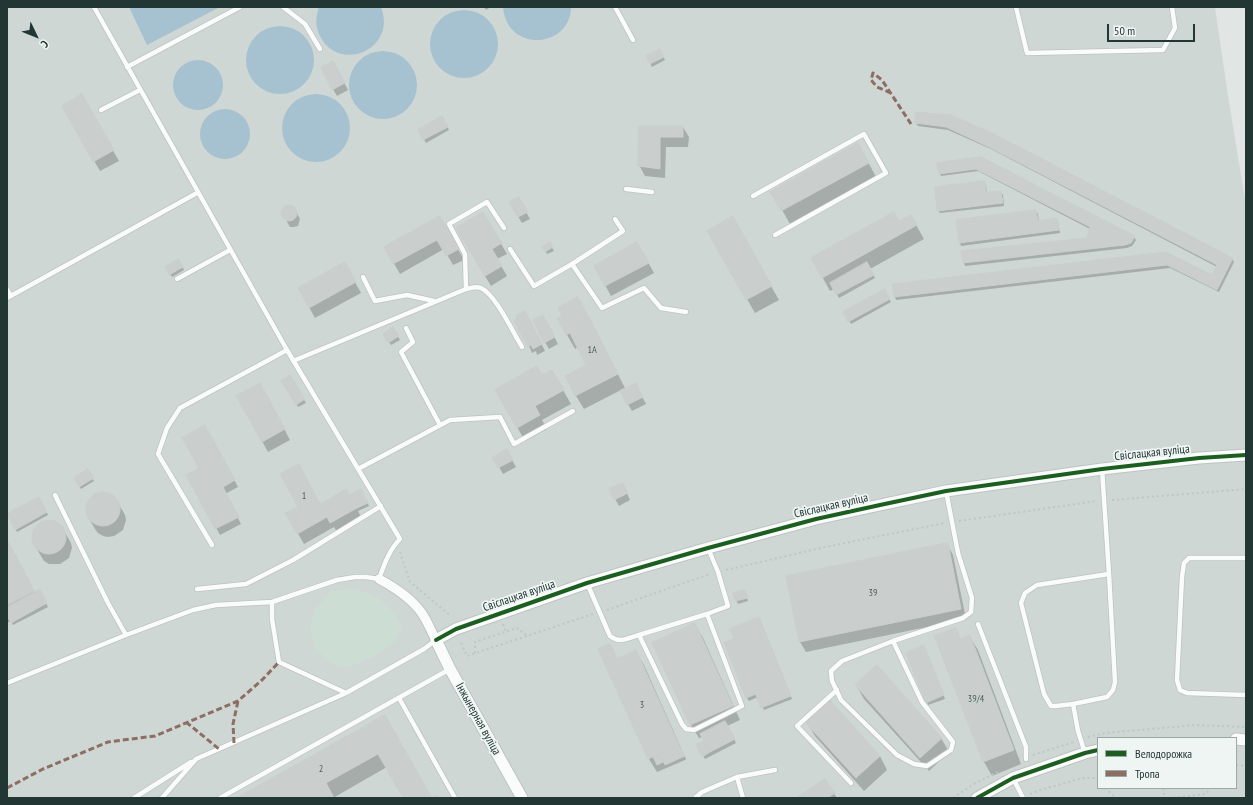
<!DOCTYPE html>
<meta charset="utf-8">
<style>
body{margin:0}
#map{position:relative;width:1253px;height:805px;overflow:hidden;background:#e1e6e5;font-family:"PT Sans Narrow",sans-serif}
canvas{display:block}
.frame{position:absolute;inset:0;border:8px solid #223634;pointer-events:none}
.legend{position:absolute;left:1097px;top:737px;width:140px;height:52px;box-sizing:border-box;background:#eff5f3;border:1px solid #9da9a7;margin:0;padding:5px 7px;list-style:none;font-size:12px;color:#223634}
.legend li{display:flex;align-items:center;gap:8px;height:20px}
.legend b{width:20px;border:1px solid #9da9a7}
.north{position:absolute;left:16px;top:16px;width:40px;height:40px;-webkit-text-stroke:3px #eff5f3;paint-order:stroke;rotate:133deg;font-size:11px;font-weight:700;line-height:16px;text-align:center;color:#223634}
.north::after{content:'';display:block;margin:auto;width:14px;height:18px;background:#223634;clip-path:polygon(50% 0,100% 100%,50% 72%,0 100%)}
.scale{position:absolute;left:1107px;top:24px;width:88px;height:18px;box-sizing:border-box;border:2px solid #223634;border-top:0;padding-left:5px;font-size:12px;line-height:14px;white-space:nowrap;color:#223634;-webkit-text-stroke:3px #eff5f3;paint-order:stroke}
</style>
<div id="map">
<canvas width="1253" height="805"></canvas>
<div class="frame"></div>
<ul class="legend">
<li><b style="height:5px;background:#1b5e20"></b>Велодорожка</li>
<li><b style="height:5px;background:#8d6e63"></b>Тропа</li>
</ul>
<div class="north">С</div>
<div class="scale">50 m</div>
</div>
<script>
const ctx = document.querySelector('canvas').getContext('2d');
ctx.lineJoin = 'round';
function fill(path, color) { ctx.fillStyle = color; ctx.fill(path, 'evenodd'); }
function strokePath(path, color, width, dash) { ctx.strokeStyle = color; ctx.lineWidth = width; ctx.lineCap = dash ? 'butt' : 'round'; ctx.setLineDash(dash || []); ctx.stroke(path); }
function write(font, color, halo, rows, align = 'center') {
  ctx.font = font + ' "PT Sans Narrow",sans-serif'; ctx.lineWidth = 3.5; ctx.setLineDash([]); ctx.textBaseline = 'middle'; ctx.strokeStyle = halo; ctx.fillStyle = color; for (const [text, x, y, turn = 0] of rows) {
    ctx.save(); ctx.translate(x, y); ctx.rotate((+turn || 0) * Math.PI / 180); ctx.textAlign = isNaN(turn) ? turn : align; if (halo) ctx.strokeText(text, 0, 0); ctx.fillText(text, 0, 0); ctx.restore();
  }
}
fill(new Path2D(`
 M7,7H1215L1227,89L1246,206V798H7ZM1098,738H1236V788H1098Z`), '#cfd7d5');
fill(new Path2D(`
 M356,589L379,598L395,614L402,627L394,642L376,655L347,668L333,665L316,649L310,629L315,610L331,591Z`), '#ccded4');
fill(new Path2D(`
 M129,7H220L147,45Z
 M319,7H381C398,50 337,75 319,34C315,25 316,16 319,7Z
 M503,7H571C571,48 507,54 503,7Z
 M430 44a34 34 0 1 1 68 0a34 34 0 1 1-68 0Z
 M246 60a34 34 0 1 1 68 0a34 34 0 1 1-68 0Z
 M349 85a34 34 0 1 1 68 0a34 34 0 1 1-68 0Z
 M173 85a25 25 0 1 1 50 0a25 25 0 1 1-50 0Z
 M282 128a34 34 0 1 1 68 0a34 34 0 1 1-68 0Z
 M200 134a25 25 0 1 1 50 0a25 25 0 1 1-50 0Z`), '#a6c2d0');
fill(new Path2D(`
 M484,7H491L486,10Z
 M660,50L665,60L652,67L647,56Z
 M337,69L348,90L337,96L333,89Z
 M82,96L119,161L100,171L63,107Z
 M917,113L1232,259L1234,262L1219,292L1170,268L896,300L895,297L1166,253L1212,276L1217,267L991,149L948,130L918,126L916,123Z
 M442,117L449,130L426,143L419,130Z
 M640,127H683L689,137L688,147H666L665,178L645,176L639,165Z
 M866,158L876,177L790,224L772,192Z
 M981,158L1134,237L1136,240L1132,246L1127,248L965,266L964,263L1088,238L1090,229L978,171L941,176L940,173Z
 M985,182L986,185L987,193L1001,192L1003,195L1004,206L940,213L938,210Z
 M518,198L530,219L522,223L510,203Z
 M290,206L294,208L300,219L298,226L294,227H290L282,213L283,209Z
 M1036,211L1038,214L1039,222L1057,219L1058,222L1060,233L961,246L960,243L957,221Z
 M483,213L507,254L497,259L507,276L491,286L457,229Z
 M911,216L924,239L870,269L875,278L839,298L834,289L830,291L812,258L899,223Z
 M440,217L464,260L453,265L444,249L400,274L385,248Z
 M732,218L779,300L755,313L708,231Z
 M550,244L554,251L547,254L543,247Z
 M643,253L654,273L611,296L595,266Z
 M179,260L184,270L172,277L166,267Z
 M345,264L361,293L315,318L299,289Z
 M884,291L891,302L851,324L845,312Z
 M586,312L625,388L584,409L576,396L587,365L578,347L575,349L558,319Z
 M529,319L545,351L537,355L536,351L532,353L529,346Z
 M547,323L558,344L549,349L545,342Z
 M393,328L400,340L391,345L384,334Z
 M552,371L571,404L542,420L547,429L525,441L496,390L542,377Z
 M290,377L306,403L298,407L282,381Z
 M639,391L646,404L632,411L621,392Z
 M266,395L290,440L268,452L238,397Z
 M209,433L238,487L225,494L241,524L220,535L187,475L200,468Z
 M507,451L516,467L503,474L494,458Z
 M88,471L94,481L81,489L75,478Z
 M626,491L630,500L619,506L615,499Z
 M101,493H106L111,495L116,499L125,515L126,520L123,530L114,536L108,537L103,536L98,533L95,529L86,513V507L88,502L96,494Z
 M363,494L369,506L358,511L362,519L337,532L334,527L304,544L287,514L320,505L356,508H357Z
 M39,498L48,515L17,532L8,515Z
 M47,521H53L62,527L71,543L72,548L69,558L60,564H49L44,561L35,546L33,541V535L34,530L42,522Z
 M7,543L16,556L35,593L40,591L48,607L13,625L11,621L7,623Z
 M947,544L953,555L966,619L806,652L800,642Z
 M734,594H746L748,601L738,604Z
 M761,622L792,699L764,710L758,697L749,701L747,698L725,643L735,639Z
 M695,624L703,638L740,720L727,726L736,743L705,759L697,745L705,741L703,737L699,738L691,725L654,643Z
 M957,632L960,640L970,637L978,650L1021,764L992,776L984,762L935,637Z
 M612,648L617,660L636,652L644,665L686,759L685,760L657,772L649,759L599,650Z
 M925,650L945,699L928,705L927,702Z
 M856,685L941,738L949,752L929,771L864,699Z
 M385,716L431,798H404L387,767L333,798H239Z
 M807,722L880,756L887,770L864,791L815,736Z
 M825,780L837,798H798Z`), '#0003');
const building = new Path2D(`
 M660,49L664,57L650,64L646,56Z
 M333,61L345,83L332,90L321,68Z
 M82,94L114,150L93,162L62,106Z
 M916,112L951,115L994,134L1233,258L1217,290L1167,265L894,297L892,284L1166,252L1212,275L1217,265L989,147L946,127L915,123Z
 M442,116L448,127L423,140L418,130Z
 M639,126H683V137H660V169L638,166Z
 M858,143L869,163L781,211L770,192Z
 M981,157L1135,236L1131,243L1125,245L963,263L961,251L1087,238L1090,227L976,169L939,174L937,163Z
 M985,181L986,192L1001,191L1003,203L937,211L935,187Z
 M519,197L528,212L518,217L509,202Z
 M281 213a8 8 0 1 1 16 0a8 8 0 1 1-16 0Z
 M1036,210L1038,221L1057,218L1059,230L959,243L956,220Z
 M483,212L502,243L492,249L502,266L485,276L456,228Z
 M894,212L899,221L911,215L917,225L822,278L811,258Z
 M440,216L459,249L446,256L437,240L393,264L384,247Z
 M733,216L772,286L746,300L707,231Z
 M550,242L553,247L545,252L542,247Z
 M637,242L649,263L605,286L594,266Z
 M179,259L183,267L169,275L165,267Z
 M345,262L356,282L309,308L298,288Z
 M867,262L874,275L836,295L830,283Z
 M885,289L890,299L848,322L843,312Z
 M578,297L618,374L575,396L565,376L586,365L570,333L566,335L557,318L562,316L558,308Z
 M525,311L542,344L533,349L531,345L528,347L514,321L517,319L516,316Z
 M543,315L555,337L544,343L533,320Z
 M393,327L399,336L388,343L383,334Z
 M537,366L542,375L552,370L564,390L535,406L540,415L517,428L495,390Z
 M290,375L305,399L296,405L281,381Z
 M260,383L285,429L262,442L236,396Z
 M636,383L643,397L627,405L620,391Z
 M205,425L235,480L223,487L239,517L215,529L186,475L199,468L182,438Z
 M507,449L513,460L498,468L492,458Z
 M299,464L320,504L346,489L357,508L330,523L327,517L297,534L285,513L298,507L280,474Z
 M88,469L94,478L79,487L74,478Z
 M623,483L628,493L614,500L609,489Z
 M361,489L368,503L357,508L350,495Z
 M86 509a17 17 0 1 1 34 0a17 17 0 1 1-34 0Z
 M39,497L47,512L15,530L7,514Z
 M32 537a17 17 0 1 1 34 0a17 17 0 1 1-34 0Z
 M8,541L34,591L7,605V542Z
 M948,543L961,609L799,642L786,576Z
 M40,589L47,603L11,623L7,616V607Z
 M745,590L748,598L735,601L733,593Z
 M759,617L791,696L761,708L730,629Z
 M695,623L733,706L690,725L652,643Z
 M956,628L960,639L939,648L934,636Z
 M970,635L1014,750L983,762L939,648Z
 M734,639L756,694L746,698L724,643Z
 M610,644L617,659L605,665L598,649Z
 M924,645L944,695L926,703L906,653Z
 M636,650L679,745L648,759L605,665Z
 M877,665L942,738L920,758L855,685Z
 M830,700L880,756L856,778L805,722Z
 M385,715L432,798L437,795L439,798H403L378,754L326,783L334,798H237Z
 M725,721L735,739L710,752L700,734Z
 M704,741L710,752L702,757L696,745Z
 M679,745L685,756L665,765L660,754Z
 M660,754L663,762L657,765L653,757Z
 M825,779L835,793L827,798H796Z`);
fill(building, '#cacfce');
strokePath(building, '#cacfce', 1);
const service = new Path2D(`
 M283,7L305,24L320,49
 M615,7L633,40
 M1016,7L1027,53L1163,50L1175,28L1172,7
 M127,67L240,7
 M101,110L140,90
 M626,189L652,192
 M753,196L864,134L886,173L775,235
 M615,219L623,231L572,264L602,308L644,288L661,308L686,312
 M510,249L534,286L572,264
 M363,277L375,301L407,295L434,301
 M177,279L230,250
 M7,289L11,296
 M466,289L465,254L449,224L487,202L504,228
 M7,298L197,193
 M406,328L413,342L401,352L440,425
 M293,361L466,289C471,288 476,286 481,288C496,295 513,333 522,347
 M358,469L450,420L500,417L514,444L573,411
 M55,495L108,603L126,635
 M212,545L158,454L167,428L180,408L287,350
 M1246,558H1189L1184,563L1182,577L1177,680L1180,690L1187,693L1246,695
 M587,583L610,636C620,644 628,638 639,635
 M197,589L246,584L293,560L381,506
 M272,602V619L279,662L346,693
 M707,614L639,635L682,724L686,729L694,730L742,706L707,614L728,606L718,572L708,548
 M978,624L1026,747V759
 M893,641L922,702L953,742L951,750L927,766L914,764L897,755L841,700L832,681L831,671L842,661L893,641L963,618L971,612L972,598L958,553L946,491
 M7,683L126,635L193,610L216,605L272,602L337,580L355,577H366L379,579C384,565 389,550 400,539L287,350L94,7
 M837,690L797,726L851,783
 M399,698L455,798
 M1073,704L1056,706H1051L1044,694L1021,603L1025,593L1037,585L1109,574L1102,469
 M1085,753L1078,731L1073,704L1107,697L1113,690L1115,682L1109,574
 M1013,778L1023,798
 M134,798L191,762
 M162,798L196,759L346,693L424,649L436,640
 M220,798L450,669
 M695,798L702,792L737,777
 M743,798L737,777L775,770`);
const minor = new Path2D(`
 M379,579C394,587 410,597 421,612C427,620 431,631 436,640`);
const tertiary = new Path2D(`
 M1236,739L1246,740
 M522,798L450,669L436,640L456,629L587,583L708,548L816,519L880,505L946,491L1102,469L1199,458L1246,455
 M977,798L1013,778L1085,753L1098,750`);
strokePath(service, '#bec3c2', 6);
strokePath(minor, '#bec3c2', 11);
strokePath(tertiary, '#bec3c2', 13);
strokePath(new Path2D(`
 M1112,500L1246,489
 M959,521L1097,501
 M400,552L410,582L451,616
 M726,570L825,547L945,523
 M607,610L710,574
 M503,624L506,632
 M461,643L467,656L593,614
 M475,653V642L517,628L527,636
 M1088,737L1105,733L1196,725L1246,727
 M1033,755L1074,742
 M1236,765L1246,766
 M1105,788L1116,798
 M1163,788L1165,798
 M1030,794L1037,791L1082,778H1098
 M953,798L974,784L998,772
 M1168,798L1206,794L1210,788`), '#bfc6c4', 2, [2, 3]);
strokePath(service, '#fafbfb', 4.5);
strokePath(minor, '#fafbfb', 9);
strokePath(tertiary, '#fafbfb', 11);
strokePath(new Path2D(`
 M891,93L877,87L871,80L873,73L882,80L911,124
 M186,722L219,749
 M234,743L233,724L238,701
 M7,788L43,769L108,742L155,736L238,701L262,680L279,662`), '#8d6e63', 3, [6, 3]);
strokePath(new Path2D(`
 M436,640L456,629L587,583L708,548L816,519L880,505L946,491L1102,469L1199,458L1246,455
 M977,798L1013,778L1085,753L1098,750`), '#1b5e20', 4);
write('10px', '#4d5d5b', null, [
 ["1А",592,350],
 ["1",304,496],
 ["39",873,593],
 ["39/4",976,699],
 ["3",642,705],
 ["2",321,769]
]);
write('12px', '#223634', '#eff5f3', [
 ["Свіслацкая вуліца",1152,453,-6],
 ["Свіслацкая вуліца",831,506,-13],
 ["Свіслацкая вуліца",519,596,-19],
 ["Інжынерная вуліца",478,719,61]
]);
</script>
